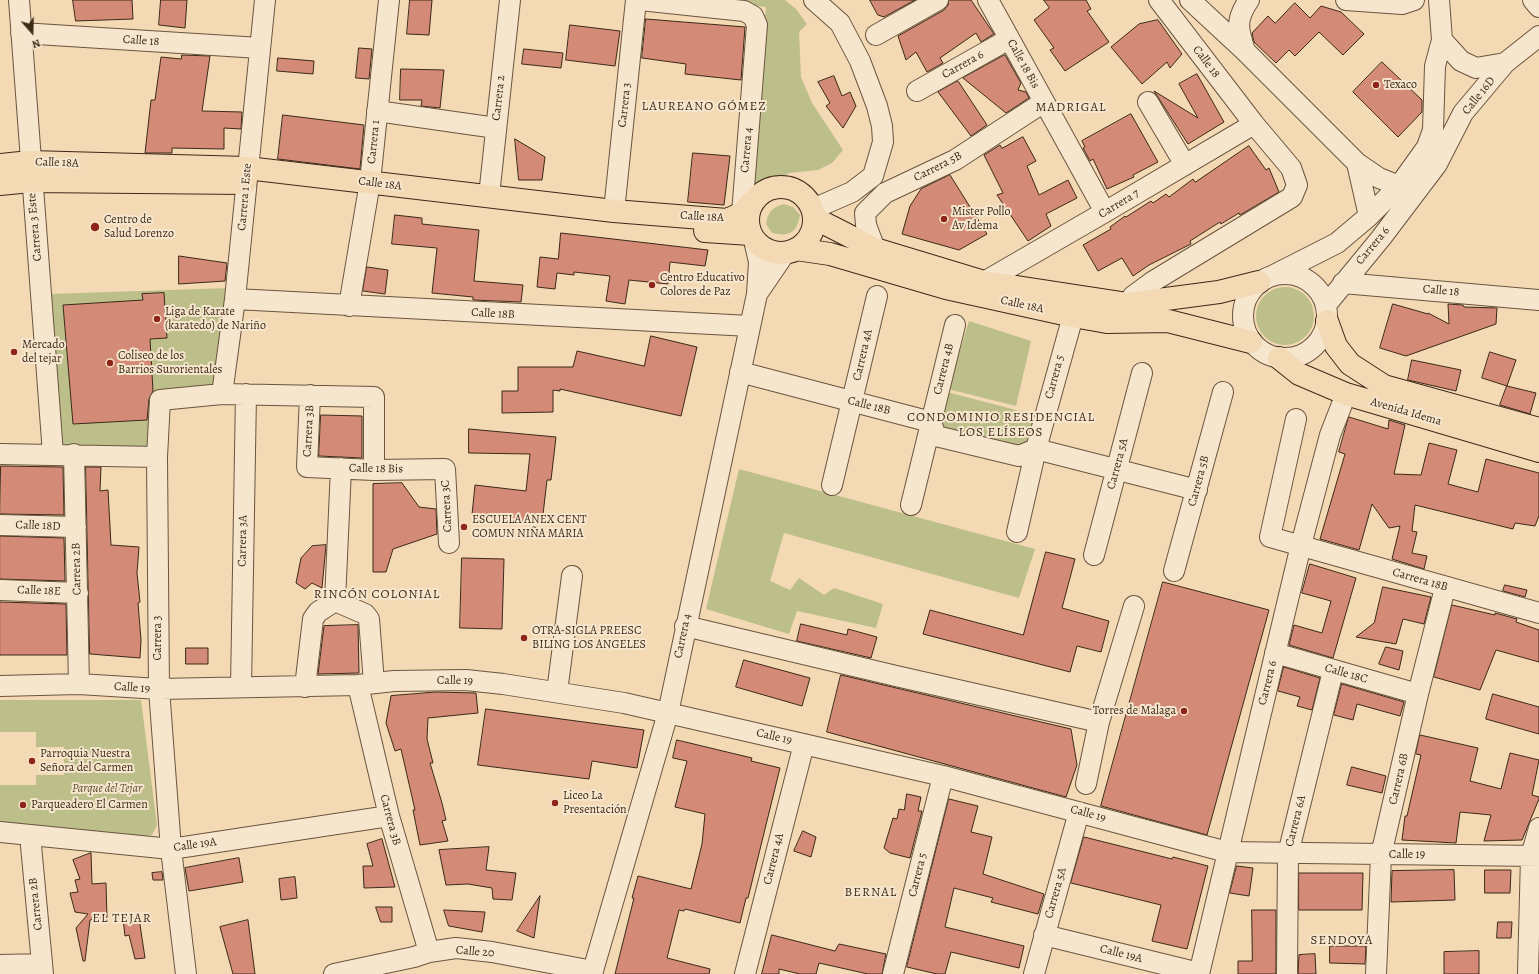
<!DOCTYPE html>
<meta charset="utf-8">
<style>
body{margin:0}
#map{position:relative;width:1539px;height:974px;overflow:hidden;background:#f3d9b4;font-family:Alegreya,serif}
canvas{display:block}
.north{position:absolute;left:12px;top:12px;width:40px;height:40px;-webkit-text-stroke:3px #f7e6ce;paint-order:stroke;rotate:160deg;font-size:11px;font-weight:700;line-height:16px;text-align:center;color:#3c2917}
.north::after{content:'';display:block;margin:auto;width:14px;height:18px;background:#3c2917;clip-path:polygon(50% 0,100% 100%,50% 72%,0 100%)}
</style>
<div id="map">
<canvas width="1539" height="974"></canvas>
<div class="north">N</div>
</div>
<script>
const ctx = document.querySelector('canvas').getContext('2d');
ctx.lineJoin = 'round';
function fill(path, color) { ctx.fillStyle = color; ctx.fill(path, 'evenodd'); }
function strokePath(path, color, width, dash) { ctx.strokeStyle = color; ctx.lineWidth = width; ctx.lineCap = dash ? 'butt' : 'round'; ctx.setLineDash(dash || []); ctx.stroke(path); }
function write(font, color, halo, rows, align = 'center') {
  ctx.font = font + ' Alegreya,serif'; ctx.lineWidth = 4; ctx.setLineDash([]); ctx.textBaseline = 'middle'; ctx.strokeStyle = halo; ctx.fillStyle = color; for (const [text, x, y, turn = 0] of rows) {
    ctx.save(); ctx.translate(x, y); ctx.rotate((+turn || 0) * Math.PI / 180); ctx.textAlign = isNaN(turn) ? turn : align; if (halo) ctx.strokeText(text, 0, 0); ctx.fillText(text, 0, 0); ctx.restore();
  }
}
fill(new Path2D(`
 M702,0H785L796,9L807,24L799,32L801,77L812,103L843,150L832,163L818,170L789,173L757,190L747,189L766,7Z
 M784,204L793,207L800,215C797,233 789,237 772,233L766,224C768,212 772,207 784,204Z
 M1256 316a29 29 0 1 1 58 0a29 29 0 1 1-58 0Z
 M232,288L217,391L157,399V446L59,448L48,294Z
 M969,321L1031,341L1016,406L948,389Z
 M947,392L1035,415L1026,453L934,429Z
 M739,469L1035,549L1019,598L784,533L770,581L790,590L799,578L824,595L834,588L883,604L876,628L797,611L789,634L706,609Z
 M0,700H141L157,825L152,835L141,838L0,826V785H36V775H64V747H36V732H0Z`), '#bdbf8b');
const building = new Path2D(`
 M73,0H132L133,19L76,21Z
 M161,0H187L185,28L159,25Z
 M410,0H432L429,35L407,34Z
 M870,0H915L884,17L878,15Z
 M949,0H971L994,34L981,42L976,33L940,58L943,63L927,72L916,52L906,60L898,36L944,10L948,5Z
 M1044,0H1086L1091,9L1087,11L1109,42L1065,71L1050,50L1054,48L1034,20L1049,8Z
 M1295,3L1310,18L1321,6L1341,12L1364,34L1343,55L1319,32L1295,56L1289,50L1276,63L1254,42L1252,33L1268,16L1275,23Z
 M646,19L745,27L741,80L685,74L686,64L642,58Z
 M1158,20L1182,54L1170,68L1167,62L1142,84L1111,47L1139,24Z
 M570,25L620,31L615,66L566,60Z
 M359,48L372,49L369,79L356,78Z
 M524,49L563,53L561,68L522,64Z
 M182,55L210,56L202,111L242,112L241,129L224,128V149L172,148V153H145L151,100H155L161,57L181,59Z
 M1005,55L1021,83L1018,90L1026,92L1029,98L1006,113L963,78Z
 M278,58L314,61L313,74L277,71Z
 M1382,62L1422,100V112L1398,137L1353,92Z
 M401,69L444,70L440,108L421,106L422,100H400Z
 M1197,74L1224,122L1188,144L1154,91L1198,118L1179,84Z
 M834,76L842,96L850,92L856,106L843,128L826,106L830,103L818,82Z
 M958,81L987,125L971,136L938,92Z
 M1131,114L1158,162L1133,175L1134,177L1107,189L1093,159L1090,161L1083,148L1085,147L1082,141Z
 M283,115L364,125L360,169L278,159Z
 M1023,137L1036,161L1027,166L1039,195L1068,180L1077,198L1046,214L1051,226L1028,241L997,195L1003,193L984,155L1000,145L1002,148Z
 M515,139L545,157L542,180H519Z
 M1249,146L1266,170L1269,168L1279,192L1240,215L1239,213L1221,224L1220,222L1190,241L1191,244L1149,265L1133,276L1122,258L1098,271L1083,245L1111,229L1110,227L1125,216L1126,217L1151,201L1153,203L1166,194L1169,197L1193,179L1195,182Z
 M693,153L730,156L724,205L688,202Z
 M950,175L987,234L959,250L902,234L910,206L921,189Z
 M395,215L422,218V224L479,230L474,281L523,285L521,302L473,300V297L432,293L437,248L392,244Z
 M561,233L708,250L705,266L670,262L668,284L629,280L625,304L606,301L610,276L574,272V275L557,273L555,289L537,287L540,257L558,259Z
 M179,256L227,263L225,281L179,284Z
 M367,267L388,270L385,294L363,291Z
 M164,293L167,338L150,339L153,391L149,399L147,420L73,424L63,305L143,300L142,294Z
 M1393,304L1428,314V313L1449,324L1448,304L1463,305L1464,307L1497,308L1496,324L1406,356L1380,348Z
 M651,336L697,347L681,416L560,389V391L553,390V412L502,413V391H518V367H573L577,351L644,366Z
 M1490,352L1516,360L1507,386L1482,378Z
 M1412,360L1461,370L1456,391L1408,380Z
 M1507,386L1536,393L1530,414L1500,405Z
 M321,415L362,416V458L319,456Z
 M1349,417L1388,429L1389,420L1405,425L1394,474L1421,475L1429,443L1457,450L1448,484L1478,492L1486,459L1539,473V516L1535,526L1515,523L1513,529L1415,505L1412,531L1417,532L1412,553L1427,556L1424,569L1392,559L1400,526L1389,528L1372,504L1359,550L1320,539L1345,454L1339,452Z
 M469,429L556,437L551,480H547L542,523L472,515L475,485L526,491L530,454L469,453Z
 M1,466L63,467L64,515L0,514Z
 M86,467H101L100,491L108,490L111,545L139,547L137,573L140,602L138,603L141,640L140,658L90,654Z
 M402,483L419,507L436,509L437,534L393,549L386,572H373V484Z
 M0,536L64,538L65,581L0,579Z
 M326,545L322,588L312,583L305,589L296,583L301,558L312,546Z
 M1046,552L1075,559L1062,608L1109,621L1101,652L1077,646L1070,672L923,634L930,610L1023,635Z
 M462,558L504,559L502,629L460,628Z
 M1310,564L1356,578L1333,658L1289,645L1294,625L1322,633L1331,601L1302,593Z
 M1163,582L1269,610L1207,835L1101,806Z
 M1505,585L1527,590L1525,597L1503,591Z
 M1383,587L1431,597L1424,624L1403,619L1396,644L1356,637L1374,623Z
 M0,602L66,604L67,655H0Z
 M1452,605L1495,615V613L1517,619L1516,622L1539,630V662L1496,650L1480,690L1434,677Z
 M801,624L847,635L848,629L877,637L871,658L797,641Z
 M358,625L359,673L318,674L324,626Z
 M1386,647L1403,651L1399,670L1379,664Z
 M186,648H208V664H186Z
 M744,660L810,678L802,706L736,687Z
 M1284,667L1320,678L1312,710L1297,706L1300,697L1278,691Z
 M841,675L1071,729L1077,765L1066,797L827,732Z
 M1342,684L1404,702L1400,716L1357,704L1353,720L1334,715Z
 M436,692L476,693L478,713L428,718L427,739L433,763H430L442,803L446,820L442,821L448,841L420,845L413,810H415L401,749L395,751L386,723L391,696Z
 M1493,694L1539,707V734L1486,719Z
 M486,709L644,730L637,768L592,761L589,779L478,765Z
 M1420,735L1478,748L1470,781L1501,789L1510,753L1539,760L1532,795L1539,797V799L1522,840L1484,841L1491,815L1460,812L1456,843L1402,840L1405,816H1407L1421,755L1416,754Z
 M677,740L752,758L751,761L780,768L748,898H746L740,923L685,909L684,911L679,910L667,958L710,969L709,974H615L634,898H632L638,876L691,889L702,844L705,814L675,807L687,761L673,758Z
 M1352,767L1386,776L1382,793L1347,785Z
 M907,794L921,797L918,811H922L910,858L890,853L884,848L893,818L897,819L899,809L904,810Z
 M949,799L978,806L971,832L992,837L983,874L1044,894L1038,914L991,902L993,898L954,888L945,927L1024,946L1019,968L951,952L945,974H937L907,967Z
 M803,831L816,837L811,857L794,851Z
 M1084,837L1172,859L1173,857L1208,866L1187,949L1152,941L1161,905L1071,883Z
 M382,839L395,887L364,888L363,866H373L367,844Z
 M489,847L486,870L516,873L512,900L493,899L492,888L468,884L446,885L439,850Z
 M91,853L92,884L106,883L107,918L90,920L85,961H83L76,928L88,914L75,912L70,893L78,892L75,880L80,879L73,860Z
 M239,858L243,882L189,891L185,868Z
 M1237,866L1253,868L1249,896L1230,893Z
 M1454,870L1455,900L1391,902L1392,871Z
 M1485,870H1511L1510,893H1485Z
 M162,872L163,880H153L152,873Z
 M1299,873H1363L1362,910H1299Z
 M295,877L297,898L281,900L279,879Z
 M540,896L534,938L517,931Z
 M376,907H392V922H381Z
 M444,910L485,912L482,932L449,926Z
 M1252,910H1276V974H1238V961H1252Z
 M139,918L145,958L135,959L129,935L125,936L123,919Z
 M248,920L255,974H233L220,927Z
 M1498,922H1512L1511,938H1497Z
 M772,935L835,951L839,944L886,954L882,974H868L819,963L816,974H800L779,969V974H762Z
 M1330,946H1366L1365,964L1330,963Z
 M1479,951V974H1444V952Z
 M1315,954L1316,974H1298L1299,955Z`);
fill(building, '#d38a76');
strokePath(building, '#3c2917', 1);
const minor = new Path2D(`
 M19,0L53,454
 M640,0L744,11L753,16L757,25L742,213
 M988,0L1105,212
 M1190,0L1245,51L1357,163L1379,178L1399,186L1410,187
 M1346,0L1402,4L1414,0
 M1533,0L1539,7
 M21,33L260,48
 M876,35L938,0
 M1442,40L1461,61L1476,68L1505,63
 M1245,51C1238,29 1235,20 1249,0
 M917,91L1009,39
 M1148,102L1185,165
 M377,111L496,128
 M1357,163L1369,216
 M489,196L510,0
 M813,209L852,192L873,176L883,142L882,126L877,106L860,61L840,23L814,0
 M614,211L636,0
 M875,249L866,225L865,213L885,193L955,160L1044,102
 M1243 316a42 42 0 1 1 84 0a42 42 0 1 1-84 0Z
 M1274,275L1337,243L1369,216L1399,186L1427,147L1433,130L1435,66L1442,40L1439,0
 M984,282L1105,212L1254,124
 M1343,283L1539,300
 M757,294L785,253
 M235,299L750,326
 M1128,304L1133,296L1152,282L1292,197L1297,185L1291,168L1254,124L1159,0
 M1326,305L1381,238L1437,164L1463,113L1505,63L1539,36
 M349,306L370,182L389,0
 M740,372L931,422L936,436L1019,456L1036,449L1197,490
 M222,394L235,299L265,0
 M310,395L307,467L374,470L445,469L449,543
 M1296,419L1270,537L1539,613
 M0,454L157,457
 M74,454L79,684
 M832,485L877,296
 M911,505L955,325
 M0,525L76,527
 M1017,532L1036,449L1073,316
 M1094,555L1142,373
 M1174,571L1223,392
 M0,590L78,593
 M335,601L341,468
 M335,601L365,614L369,619L374,683
 M685,626L896,676L1099,722L1134,606
 M1275,653L1418,694
 M358,685L389,816L429,952
 M0,686L79,684L159,689L358,685L394,681L466,680L503,684L624,703L943,776L1227,852L1539,856
 M241,687L246,394
 M305,687L313,619L318,612L335,601
 M557,692L572,576
 M1086,784L1099,722
 M0,832L171,849L389,816
 M30,835L43,974
 M1044,935L1199,973
 M0,965L42,964
 M186,974L171,849L159,689L157,457L160,400L222,394L374,397V470
 M334,974L414,957L429,952L456,948L492,952L593,971
 M592,974L668,713L757,294L759,262L754,240
 M745,974L804,744
 M893,974L943,776
 M1034,974L1079,812
 M1199,974L1301,545L1330,435L1346,394
 M1287,974L1288,854L1333,671
 M1376,974L1381,855L1418,694L1445,588
 M1528,974L1531,856L1539,828`);
const major = new Path2D(`
 M0,165L30,162L247,168L614,211L727,220L742,213L752,202
 M0,184L31,181L245,183
 M748 220a33 33 0 1 1 66 0a33 33 0 1 1-66 0Z
 M814,218L875,249L984,282L1128,304L1219,292L1259,282
 M705,231L751,234
 M796,249L830,254L946,288L1073,316L1107,322L1168,321L1251,342
 M1327,321L1336,346L1350,364L1384,386L1539,429
 M1279,358L1299,374L1346,394L1539,451`);
strokePath(minor, '#6a553e', 22);
strokePath(major, '#3c2917', 24);
strokePath(minor, '#f7e6ce', 20);
strokePath(major, '#f3d9b4', 22);
for (const [x, y, r, color] of [
 [1376,85,4,"#8f2418"],
 [944,219,4,"#8f2418"],
 [95,227,5,"#8f2418"],
 [652,285,4,"#8f2418"],
 [157,319,4,"#8f2418"],
 [14,352,4,"#8f2418"],
 [110,363,4,"#8f2418"],
 [464,527,4,"#8f2418"],
 [524,638,4,"#8f2418"],
 [1184,711,4,"#8f2418"],
 [32,761,4,"#8f2418"],
 [555,803,4,"#8f2418"],
 [23,805,4,"#8f2418"]
]) { const dot = new Path2D(); dot.arc(x, y, r, 0, 2 * Math.PI); ctx.fillStyle = color; ctx.fill(dot); strokePath(dot, '#f7e6ce', 1.5); }
write('12px', '#3c2917', '#f7e6ce', [
 ["Calle 18",141,41,4],
 ["Calle 18",1206,62,53],
 ["Calle 18 Bis",1023,64,61],
 ["Carrera 6",963,65,-29],
 ["Calle 16D",1479,96,-51],
 ["Carrera 2",499,98,-84],
 ["Carrera 3",625,105,-84],
 ["Carrera 1",374,142,-84],
 ["Carrera 4",747,150,-85],
 ["Calle 18A",57,163,2],
 ["Carrera 5B",938,167,-27],
 ["Calle 18A",380,184,7],
 ["Carrera 1 Este",245,197,-85],
 ["Carrera 7",1119,204,-31],
 ["Calle 18A",702,217,3],
 ["Carrera 3 Este",35,227,-95],
 ["Carrera 6",1373,246,-50],
 ["Calle 18",1441,291,5],
 ["Calle 18A",1022,305,12],
 ["Calle 18B",493,314,3],
 ["Carrera 4A",863,355,-77],
 ["Carrera 4B",944,369,-76],
 ["Carrera 5",1055,377,-75],
 ["Calle 18B",869,406,14],
 ["Avenida Idema",1406,412,16],
 ["Carrera 3B",309,431,-87],
 ["Carrera 5A",1118,464,-75],
 ["Calle 18 Bis",376,469,1],
 ["Carrera 5B",1199,481,-75],
 ["Carrera 3C",447,506,-93],
 ["Calle 18D",38,526,2],
 ["Carrera 3A",243,541,-89],
 ["Carrera 2B",77,569,-91],
 ["Carrera 18B",1420,580,16],
 ["Calle 18E",39,591,2],
 ["Carrera 4",683,636,-78],
 ["Carrera 3",158,638,-90],
 ["Calle 18C",1346,674,16],
 ["Calle 19",455,681,1],
 ["Carrera 6",1268,683,-76],
 ["Calle 19",132,688,4],
 ["Calle 19",774,737,13],
 ["Carrera 6B",1399,779,-77],
 ["Calle 19",1088,814,15],
 ["Carrera 3B",390,820,75],
 ["Carrera 6A",1296,821,-76],
 ["Calle 19A",195,845,-8],
 ["Calle 19",1407,855],
 ["Carrera 4A",774,859,-76],
 ["Carrera 5",918,875,-76],
 ["Carrera 5A",1056,893,-74],
 ["Carrera 2B",36,904,-96],
 ["Calle 20",475,952,5],
 ["Calle 19A",1121,954,14]
]);
write('12px', '#3c2917', '#f7e6ce', [
 ["Texaco",1384,85],
 ["Mister Pollo",952,212],
 ["Av Idema",952,226],
 ["Centro de",104,220],
 ["Salud Lorenzo",104,234],
 ["Centro Educativo",660,278],
 ["Colores de Paz",660,292],
 ["Liga de Karate",165,312],
 ["(karatedo) de Nariño",165,326],
 ["Mercado",22,345],
 ["del tejar",22,359],
 ["Coliseo de los",118,356],
 ["Barrios Surorientales",118,370],
 ["ESCUELA ANEX CENT",472,520],
 ["COMUN NIÑA MARIA",472,534],
 ["OTRA-SIGLA PREESC",532,631],
 ["BILING LOS ANGELES",532,645],
 ["Torres de Malaga",1176,711,"right"],
 ["Parroquia Nuestra",40,754],
 ["Señora del Carmen",40,768],
 ["Liceo La",563,796],
 ["Presentación",563,810],
 ["Parqueadero El Carmen",31,805]
], 'left');
write('italic 12px', '#5c4e34', '#f7e6ce', [
 ["Parque del Tejar",107,789]
]);
ctx.letterSpacing = '1px';
write('13px', '#3c2917', '#f7e6ce', [
 ["LAUREANO GÓMEZ",704,107],
 ["MADRIGAL",1071,108],
 ["CONDOMINIO RESIDENCIAL",1001,418],
 ["LOS ELÍSEOS",1001,433],
 ["RINCÓN COLONIAL",377,595],
 ["BERNAL",871,893],
 ["EL TEJAR",122,919],
 ["SENDOYA",1342,941]
]);
ctx.letterSpacing = '0px';
</script>
